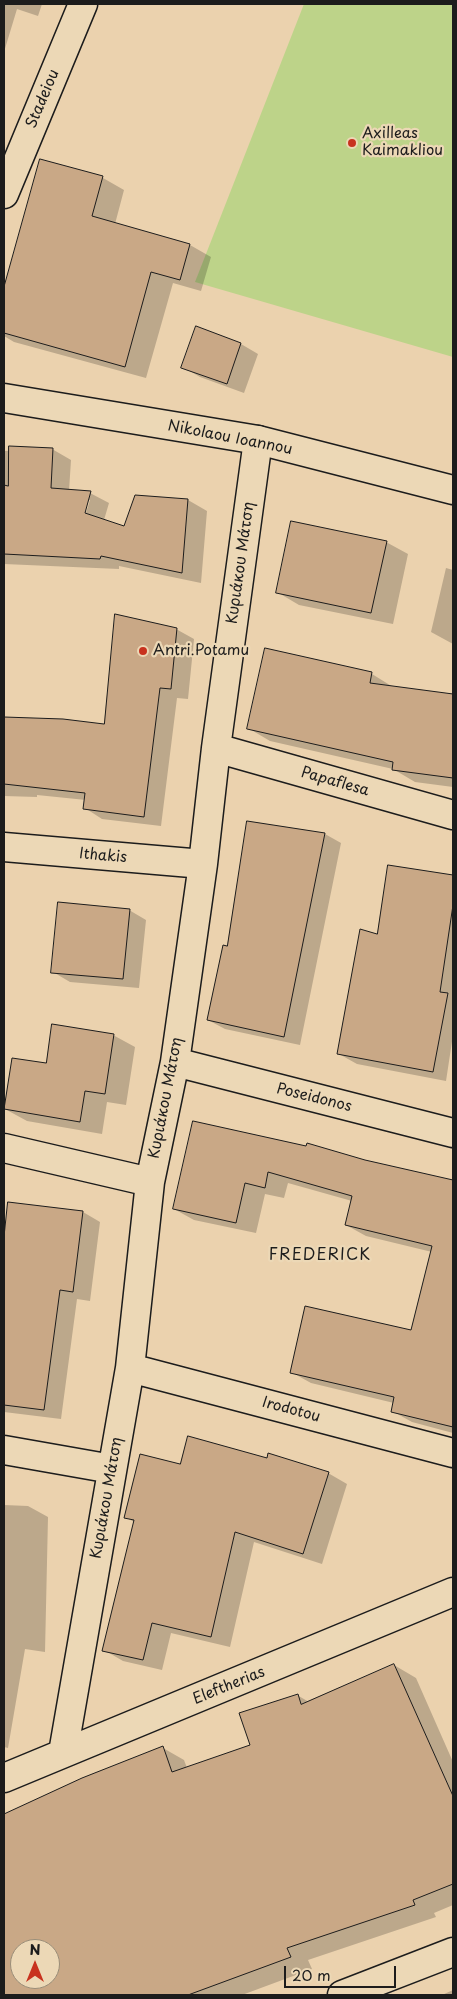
<!DOCTYPE html>
<meta charset="utf-8">
<style>
body{margin:0}
#map{position:relative;width:457px;height:1999px;overflow:hidden;background:#ebd2ae;font-family:"Playpen Sans",sans-serif}
canvas{display:block}
.frame{position:absolute;inset:0;border:5px solid #1c1c1c;pointer-events:none}
.north{position:absolute;left:10px;top:1939px;width:50px;height:50px;box-sizing:border-box;background:#ecd8b6;border:1px solid #998d78;border-radius:50%;rotate:0deg;font-size:14px;font-weight:700;line-height:20px;text-align:center;color:#1c1c1c}
.north::after{content:'';display:block;margin:auto;width:18px;height:22px;background:#c8321e;clip-path:polygon(50% 0,100% 100%,50% 72%,0 100%)}
.scale{position:absolute;left:284px;top:1966px;width:112px;height:22px;box-sizing:border-box;border:2px solid #1c1c1c;border-top:0;padding-left:6px;font-size:15px;line-height:18px;white-space:nowrap;color:#1c1c1c;-webkit-text-stroke:4px #ecd8b6;paint-order:stroke}
</style>
<div id="map">
<canvas width="457" height="1999"></canvas>
<div class="frame"></div>
<div class="north">N</div>
<div class="scale">20 m</div>
</div>
<script>
const ctx = document.querySelector('canvas').getContext('2d');
ctx.lineJoin = 'round';
function fill(path, color) { ctx.fillStyle = color; ctx.fill(path, 'evenodd'); }
function strokePath(path, color, width, dash) { ctx.strokeStyle = color; ctx.lineWidth = width; ctx.lineCap = dash ? 'butt' : 'round'; ctx.setLineDash(dash || []); ctx.stroke(path); }
function write(font, color, halo, rows, align = 'center') {
  ctx.font = font + ' "Playpen Sans",sans-serif'; ctx.lineWidth = 4.5; ctx.setLineDash([]); ctx.textBaseline = 'middle'; ctx.strokeStyle = halo; ctx.fillStyle = color; for (const [text, x, y, turn = 0] of rows) {
    ctx.save(); ctx.translate(x, y); ctx.rotate((+turn || 0) * Math.PI / 180); ctx.textAlign = isNaN(turn) ? turn : align; if (halo) ctx.strokeText(text, 0, 0); ctx.fillText(text, 0, 0); ctx.restore();
  }
}
fill(new Path2D(`
 M304,4H453V357L195,282Z`), '#bdd389');
fill(new Path2D(`
 M4,4H42L38,16L17,9L4,52Z
 M41,160L103,178L124,190L115,224L190,245L211,257L201,291L173,283L146,378L14,342L4,336V292Z
 M197,328L241,344L258,354L244,393L200,377L183,367Z
 M52,449L71,460L69,491L90,493L109,503L104,520L125,527L136,496L188,500L207,511L201,583L119,566V569L4,564V451ZM87,500H90L84,519H82Z
 M386,542L408,554L393,624L299,605L277,592Z
 M446,568L453,570V644L431,632Z
 M176,629L194,639L188,699L177,698L161,826L102,819L85,808L86,800L37,795V797L4,796V718L63,720L105,725Z
 M266,649L372,674L393,687L453,696V787L415,782L393,769L270,741L248,728Z
 M248,822L325,834L341,843L300,1045L225,1029L208,1020L228,948Z
 M389,866L453,877V1035L446,1081L357,1064L339,1054L378,936Z
 M129,910L146,920L139,988L70,982L53,972Z
 M113,1035L135,1047L126,1105L107,1102L102,1134L27,1121L5,1109L47,1064Z
 M193,1123L453,1182V1433L412,1422L392,1411L394,1403L311,1383L291,1372L412,1332L432,1252L366,1236L346,1225L352,1201L288,1183L284,1198L265,1194L256,1233L194,1220L174,1209Z
 M9,1203L83,1212L100,1222L90,1301L77,1299L61,1419L4,1412V1247Z
 M267,1460L328,1473L347,1484L322,1564L254,1542L230,1647L171,1633L162,1670L123,1661L104,1650L134,1522L125,1517L181,1466Z
 M4,1505L28,1506L48,1517L45,1652L25,1649L8,1748L4,1747Z
 M394,1665L416,1678L453,1762V1905L434,1913L436,1917L308,1960L312,1969L242,1995H4V1972L20,1967V1979H50V1949H20V1958L9,1952L4,1940V1815L82,1779L163,1748L184,1760L187,1768L251,1746L297,1695L309,1702Z
 M453,1990V1995H442Z`), '#0003');
const building = new Path2D(`
 M40,159L103,176L92,216L190,244L180,280L151,272L125,367L4,333V287Z
 M196,326L241,343L227,384L181,368Z
 M9,446L53,448L51,488L91,491L85,513L124,526L135,495L188,499L182,573L101,556L100,559L4,554V485L8,486Z
 M291,521L387,541L371,613L276,593Z
 M115,614L177,628L171,689L160,688L144,817L83,809L85,793L4,784V717L63,719L104,724Z
 M265,648L372,672L370,683L453,694V778L392,770L393,762L247,729Z
 M247,821L325,833L284,1037L207,1020L223,945L227,946Z
 M388,865L453,875V905L440,992L448,993L433,1072L337,1054L360,929L377,934Z
 M58,902L130,909L123,979L51,973Z
 M52,1024L114,1034L105,1094L85,1091L80,1122L4,1109L12,1058L46,1063Z
 M193,1121L306,1146L307,1143L365,1160L453,1180V1427L391,1412L394,1397L290,1373L305,1306L411,1330L432,1246L345,1225L352,1196L268,1172L265,1188L245,1183L236,1223L173,1209Z
 M8,1202L83,1211L73,1292L60,1290L44,1410L4,1405V1237Z
 M188,1436L267,1458L268,1453L329,1472L303,1554L235,1532L211,1637L152,1623L143,1660L102,1651L134,1520L124,1518L140,1454L180,1464Z
 M394,1664L453,1796V1884L413,1900L415,1905L287,1948L291,1957L188,1995H4V1814L82,1778L163,1746L172,1772L250,1745L239,1713L298,1694L301,1704ZM20,1949H50V1979H20Z`);
fill(building, '#c9a886');
strokePath(building, '#1c1c1c', 1);
const minor = new Path2D(`
 M4,194L83,4
 M216,748L453,815
 M4,847L203,864
 M175,1062L453,1133
 M4,1148L150,1182
 M130,1368L453,1453
 M4,1450L112,1469
 M63,1753L130,1368L150,1182L175,1062L203,864L216,748L258,440
 M4,1778L453,1592
 M342,1995L453,1952`);
const tertiary = new Path2D(`
 M4,398L258,440L453,490`);
strokePath(minor, '#1c1c1c', 31);
strokePath(tertiary, '#1c1c1c', 31);
strokePath(minor, '#ecd8b6', 28);
strokePath(tertiary, '#ecd8b6', 28);
for (const [x, y, r, color] of [
 [352,143,5,"#c8321e"],
 [143,651,5,"#c8321e"]
]) { const dot = new Path2D(); dot.arc(x, y, r, 0, 2 * Math.PI); ctx.fillStyle = color; ctx.fill(dot); strokePath(dot, '#ecd8b6', 2); }
write('15px', '#1c1c1c', '#ecd8b6', [
 ["Stadeiou",43,99,-67],
 ["Nikolaou Ioannou",230,438,11],
 ["Κυριάκου Μάτση",241,563,-82],
 ["Papaflesa",335,782,16],
 ["Ithakis",103,856,5],
 ["Κυριάκου Μάτση",166,1098,-79],
 ["Poseidonos",314,1098,14],
 ["Irodotou",291,1410,15],
 ["Κυριάκου Μάτση",107,1498,-80],
 ["Eleftherias",229,1686,-22]
]);
write('15px', '#1c1c1c', '#ecd8b6', [
 ["Axilleas",362,134],
 ["Kaimakliou",362,151],
 ["Antri.Potamu",153,651]
], 'left');
ctx.letterSpacing = '1px';
write('16px', '#1c1c1c', '#ecd8b6', [
 ["FREDERICK",320,1256]
]);
ctx.letterSpacing = '0px';
</script>
